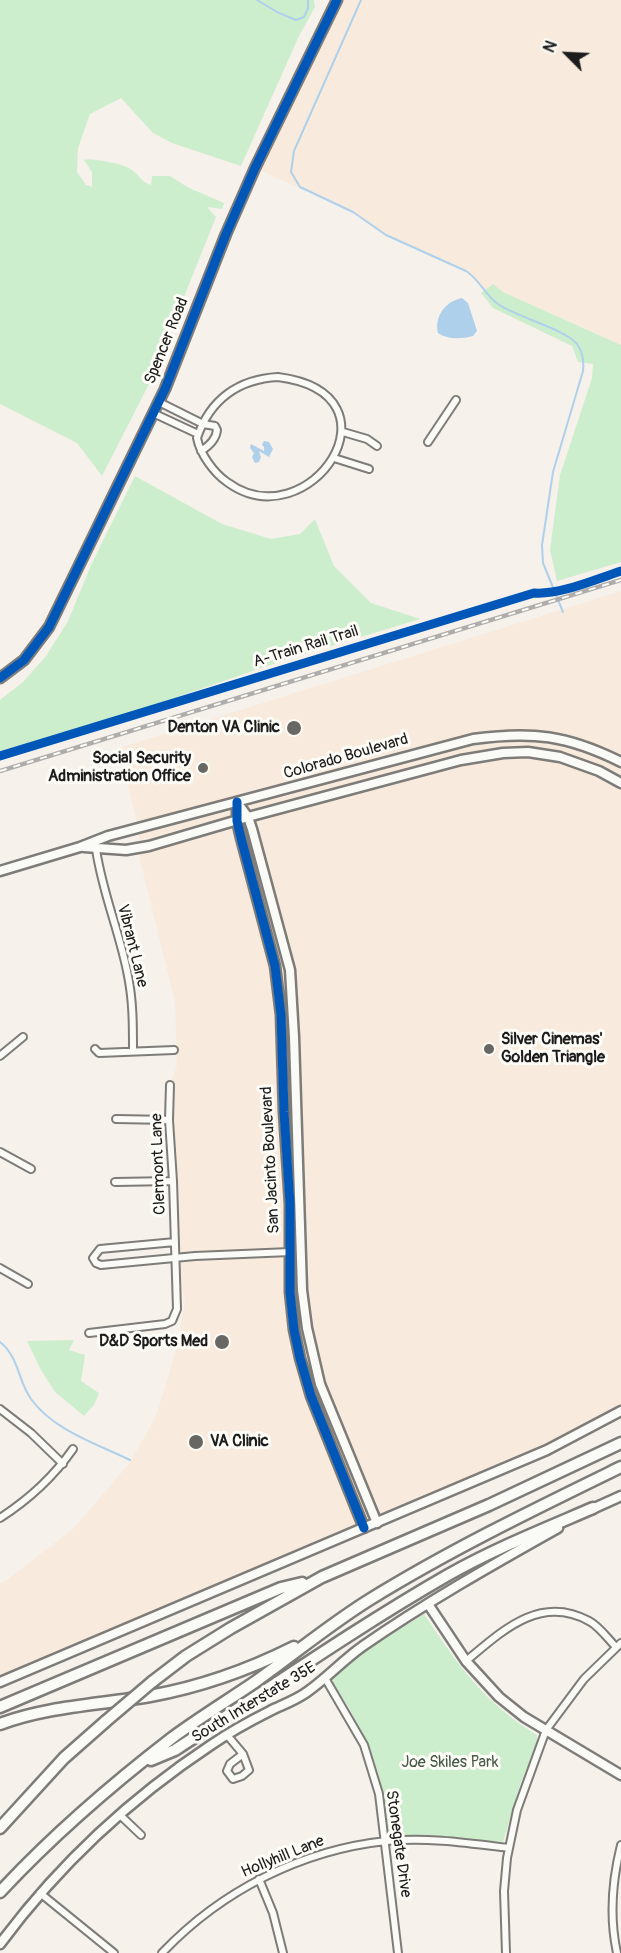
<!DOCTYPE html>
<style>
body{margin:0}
#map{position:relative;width:621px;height:1953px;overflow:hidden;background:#f6f1eb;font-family:Pangolin,sans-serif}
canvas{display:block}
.north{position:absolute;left:537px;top:24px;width:60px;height:60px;-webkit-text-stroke:4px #fdfcf7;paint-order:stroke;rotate:294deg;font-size:16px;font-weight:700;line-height:24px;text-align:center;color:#1c1c1c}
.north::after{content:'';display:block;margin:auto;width:21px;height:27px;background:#1c1c1c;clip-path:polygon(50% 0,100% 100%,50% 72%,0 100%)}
</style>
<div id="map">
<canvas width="621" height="1953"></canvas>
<div class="north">N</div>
</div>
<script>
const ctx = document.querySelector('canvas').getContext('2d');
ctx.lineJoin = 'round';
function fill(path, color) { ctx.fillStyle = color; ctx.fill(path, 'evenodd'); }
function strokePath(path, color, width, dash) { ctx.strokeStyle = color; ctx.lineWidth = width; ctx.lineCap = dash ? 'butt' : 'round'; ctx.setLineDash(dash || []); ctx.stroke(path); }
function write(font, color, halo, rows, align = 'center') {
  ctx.font = font + ' Pangolin,sans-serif'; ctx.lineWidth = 6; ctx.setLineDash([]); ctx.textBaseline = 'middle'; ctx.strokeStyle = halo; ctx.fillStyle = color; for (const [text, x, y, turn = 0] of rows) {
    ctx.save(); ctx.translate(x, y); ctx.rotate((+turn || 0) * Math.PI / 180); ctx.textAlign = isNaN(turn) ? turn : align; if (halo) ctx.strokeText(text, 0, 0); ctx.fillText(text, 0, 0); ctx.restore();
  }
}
fill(new Path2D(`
 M337,0H621V345L503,292L493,284L485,291L473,276L465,271L386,235L353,212L255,168Z
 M621,591V1405L555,1440L0,1679V1583L8,1579L74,1528L129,1464L155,1418L165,1388L179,1338L185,1300L175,1258L170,1085L177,1065L175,1002L140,860L138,826L119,748Z`), '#f8ebdd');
fill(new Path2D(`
 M0,0H314L315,7L299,36L241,166L172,143L153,133L121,98L90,114L78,148L77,172L86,185L92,187V172L84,160C92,158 125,164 132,170C140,176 141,182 151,185L152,176H170L189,188L224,203L222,209L207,207L216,217L149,384L102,476L77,443L0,404Z
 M493,284L503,292L621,345V562L557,581L550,550L560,475L592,378L593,364L578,362L572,346L493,308L481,293Z
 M135,476L222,524L271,539L300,534L315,519L334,566L371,603L420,619L285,660L98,724L0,752V700L23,682L46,656L68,621L92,563Z
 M74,1340L69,1350L85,1355L81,1381L99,1393L94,1405L84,1416L55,1392L41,1370L27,1341Z
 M424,1614C458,1665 483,1702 537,1735V1743L520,1785L503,1842L444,1836H389L383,1792L367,1744L349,1708L333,1684V1677L367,1650Z`), '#cdeecd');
fill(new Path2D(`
 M462,298L468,303L477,331L473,336C461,339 448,340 438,333C434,316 446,301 462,298Z
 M264,441L269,442L273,449L269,457L259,451L261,457L259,462L255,463L252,457L254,453L250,448L251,444L264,451V447L262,445Z`), '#aed0eb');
strokePath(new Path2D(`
 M257,0L277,12L296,20L304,17L308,8V0
 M361,0L294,151L291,172L300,187L353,212L386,235L466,271C479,279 485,295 498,304C516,317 565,329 577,344C583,352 584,362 583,371L553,472L542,545L543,563L563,612
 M0,1342C19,1357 18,1381 31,1399C53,1430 97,1444 130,1460`), '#aed0eb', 2);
const street = new Path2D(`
 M278,377C409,394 309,542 227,482C214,473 200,454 197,438C210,399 239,379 278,377Z
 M159,402L203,424L215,426L217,430C216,440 209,446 201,451
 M153,413L198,434
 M343,432L367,439L377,446
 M428,442L456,400
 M334,458L369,469
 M96,849C102,892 120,933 128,976C133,1001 133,1025 133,1050
 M95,1049L99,1053L174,1050
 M0,1056L23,1037
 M116,1119L169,1120
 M0,1152L31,1169
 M115,1182L173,1181
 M175,1242L100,1249L93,1258L96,1263L101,1265L195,1256L290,1252
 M0,1268L28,1284
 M89,1333L165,1324L172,1321L177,1309L173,1181L169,1120L170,1085
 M0,1409L31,1433L63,1464
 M0,1518C28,1500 54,1476 73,1449
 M466,1661C502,1631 540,1594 589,1621C599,1626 608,1639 616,1647
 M325,1678L364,1745L379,1794L398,1953
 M227,1735L243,1754
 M243,1754L249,1770L242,1776L233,1779L227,1771L230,1764Z
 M120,1815L141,1835
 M259,1879L273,1913L283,1953
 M40,1893L114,1953
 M162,1953C221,1891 301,1850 386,1841C427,1837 468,1843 509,1848
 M506,1953L504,1891L507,1858L517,1810L546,1730L584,1679L621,1643
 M617,1953C609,1916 612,1881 621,1845`);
const secondary = new Path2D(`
 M0,678L24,660L49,627L165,389L226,234L255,168L337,0
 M237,802V821L241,838L275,966L281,1015L284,1112L290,1204V1292L294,1330L300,1358L311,1396L364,1528
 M237,802L248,817L252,829L290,970L294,1037L302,1290L307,1328L320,1384L377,1523
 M84,847L126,850L149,846L248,817L461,760L503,753L528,752L560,757L599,771L621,783
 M0,871L80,847L108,836L473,739C532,731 567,735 621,762
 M590,1510L621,1496
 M428,1604L466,1661L499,1697L524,1717L621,1775
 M0,1682L547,1450L621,1411
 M0,1944C58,1866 131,1798 211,1745C230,1732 250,1721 270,1711C282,1705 296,1700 307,1692C327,1678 343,1660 363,1646C425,1603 492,1565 558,1528`);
const highway = new Path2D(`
 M152,1682L186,1656L231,1628L322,1577L489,1505L621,1443
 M0,1707L281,1588L302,1583
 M0,1724C49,1706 98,1705 150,1696C200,1687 248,1670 294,1647
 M151,1760L175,1750C266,1691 354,1629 448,1575C494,1549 544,1529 593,1508
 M0,1828L64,1758L106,1721
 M0,1892C53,1835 111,1785 172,1738C199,1718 227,1701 255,1682C293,1655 329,1625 369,1600C450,1550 535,1509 621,1467`);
strokePath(street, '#7e7c79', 10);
strokePath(secondary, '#7e7c79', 13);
strokePath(highway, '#7e7c79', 15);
strokePath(street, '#fafaf7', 6);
strokePath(secondary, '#fafaf7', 8);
strokePath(highway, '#fafaf7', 10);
const rail = new Path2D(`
 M0,771L621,580`);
strokePath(rail, '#afadab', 4.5);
strokePath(rail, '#fdfcf7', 2, [7]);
const highwayBridge = new Path2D(`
 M106,1721L152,1682`);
strokePath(highwayBridge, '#7e7c79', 15, []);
strokePath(highwayBridge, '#fafaf7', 10);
strokePath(new Path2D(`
 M0,678L24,660L49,627L165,389L226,234L255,168L337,0
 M0,756L534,593C560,595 596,579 621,571
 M237,802V821L241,838L275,966L281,1015L284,1112L290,1204V1292L294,1330L300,1358L311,1396L364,1528`), '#0057b8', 9);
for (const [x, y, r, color] of [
 [294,728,8,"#686764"],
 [203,768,6,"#686764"],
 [489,1049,6,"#686764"],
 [222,1342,8,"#686764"],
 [196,1442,8,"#686764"]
]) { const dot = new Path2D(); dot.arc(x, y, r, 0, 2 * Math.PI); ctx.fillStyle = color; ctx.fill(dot); strokePath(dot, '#fdfcf7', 2); }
write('16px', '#1c1c1c', '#fdfcf7', [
 ["Spencer Road",167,341,-68],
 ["A-Train Rail Trail",306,647,-17],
 ["Colorado Boulevard",346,757,-16],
 ["Vibrant Lane",132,946,76],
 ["San Jacinto Boulevard",271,1160,-93],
 ["Clermont Lane",159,1164,-92],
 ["South Interstate 35E",254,1703,-31],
 ["Stonegate Drive",398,1844,82],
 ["Hollyhill Lane",283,1857,-22]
]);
write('bold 16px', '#1c1c1c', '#fdfcf7', [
 ["Denton VA Clinic",280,728],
 ["Social Security",191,759],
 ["Administration Office",191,777],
 ["Silver Cinemas'",501,1040,"left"],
 ["Golden Triangle",501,1058,"left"],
 ["D&D Sports Med",208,1342],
 ["VA Clinic",210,1442,"left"]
], 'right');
write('16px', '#475a4a', '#fdfcf7', [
 ["Joe Skiles Park",450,1763]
]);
</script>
